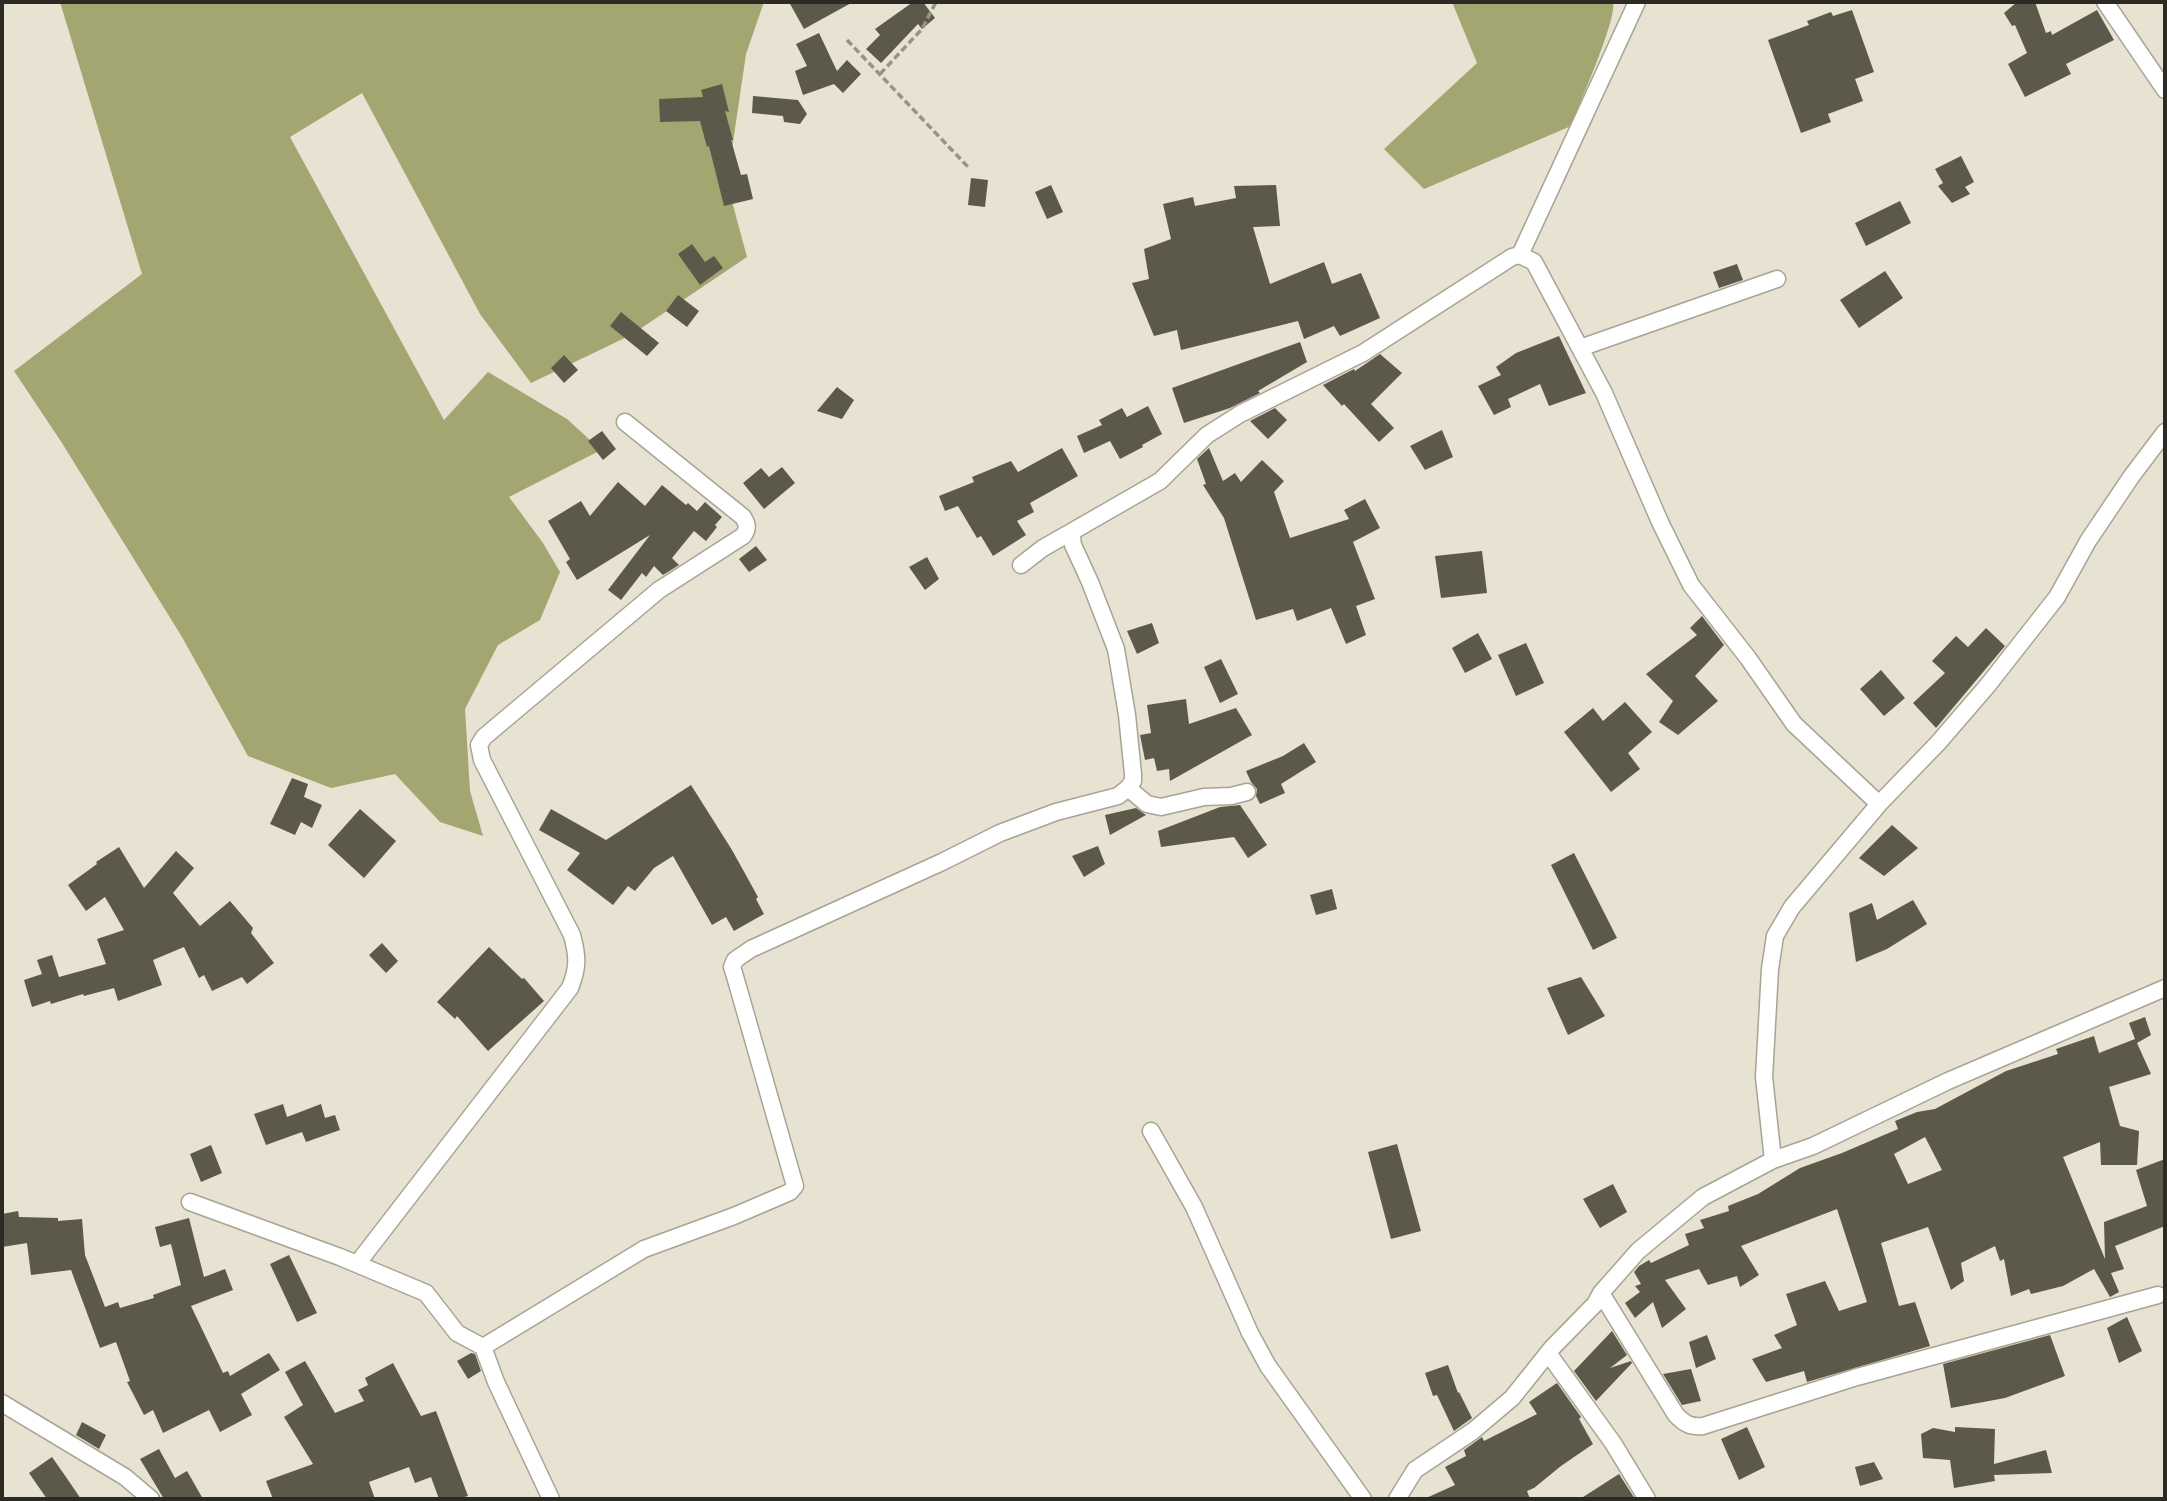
<!DOCTYPE html>
<style>
body{margin:0}
#map{position:relative;width:2167px;height:1501px;overflow:hidden;background:#e7e2d1;font-family:"PT Serif",serif}
canvas{display:block}
.frame{position:absolute;inset:0;border:4px solid #2b2a23;pointer-events:none}
</style>
<div id="map">
<canvas width="2167" height="1501"></canvas>
<div class="frame"></div>
</div>
<script>
const ctx = document.querySelector('canvas').getContext('2d');
ctx.lineJoin = 'round';
function fill(path, color) { ctx.fillStyle = color; ctx.fill(path, 'evenodd'); }
function strokePath(path, color, width, dash) { ctx.strokeStyle = color; ctx.lineWidth = width; ctx.lineCap = dash ? 'butt' : 'round'; ctx.setLineDash(dash || []); ctx.stroke(path); }
fill(new Path2D(`
 M60,2H764L746,54L727,183L747,257L631,335L531,383L480,314L362,93L290,137L444,420L488,372L567,419L601,450L509,497L543,543L560,572L540,620L498,645L465,709L470,791L483,836L440,822L395,774L331,788L248,756L182,637L62,443L14,371L142,274Z
 M1452,2H1613C1617,20 1579,104 1571,126L1424,189L1384,149L1477,63Z`), '#a3a671');
fill(new Path2D(`
 M789,2H853L804,29Z
 M913,2H923L935,18L922,29L918,24L881,63L866,49L880,35L875,29Z
 M2017,2H2035L2046,33L2051,31L2052,35L2097,10L2114,40L2066,64L2071,74L2025,97L2008,64L2027,53L2015,25L2012,26L2004,13Z
 M1852,10L1874,72L1855,79L1863,101L1828,114L1831,122L1801,133L1768,40L1809,25L1807,21L1831,12L1833,16Z
 M819,33L837,71L847,60L861,74L843,93L834,84L803,95L795,71L807,66L796,44Z
 M722,84L729,112L725,111L733,140H731L741,175L747,174L753,199L724,206L709,146L707,147L700,121L660,122L659,99L703,97L701,90Z
 M753,96L798,100L807,114L800,124L784,122L783,116L752,113Z
 M1961,156L1974,182L1965,187L1970,194L1952,203L1938,186L1943,183L1935,169Z
 M971,178L988,180L985,207L968,205Z
 M1051,185L1063,212L1047,219L1035,192Z
 M1276,185L1280,226L1253,227L1270,284L1324,262L1332,284L1361,273L1380,318L1340,336L1334,326L1304,339L1298,321L1181,350L1177,330L1154,336L1132,283L1149,279L1144,249L1171,239L1163,204L1193,197L1195,206L1236,198L1234,186Z
 M1900,201L1911,223L1866,246L1855,223Z
 M692,244L705,262L714,256L723,268L700,285L678,254Z
 M1737,264L1743,280L1719,288L1713,272Z
 M1885,271L1903,298L1859,328L1840,300Z
 M678,295L699,311L687,327L666,311Z
 M621,312L659,343L647,356L610,326Z
 M1559,336L1586,393L1549,406L1540,384L1508,399L1511,407L1494,415L1478,386L1501,375L1496,367L1516,353Z
 M1300,342L1307,362L1258,391L1260,393L1230,408L1184,423L1172,388Z
 M1380,354L1402,373L1371,404L1394,428L1379,442L1344,404L1342,406L1323,385L1354,369L1355,371Z
 M564,355L578,370L564,383L551,368Z
 M837,387L854,400L842,419L817,411Z
 M1148,406L1162,434L1142,445L1143,447L1120,459L1110,441L1084,453L1077,436L1102,425L1099,420L1122,408L1127,417Z
 M1275,408L1287,420L1268,439L1250,421Z
 M1442,430L1453,457L1425,470L1410,446Z
 M602,431L616,449L603,460L588,441Z
 M1062,448L1078,476L1030,503L1034,512L1017,521L1026,535L993,556L981,536L977,538L958,506L945,511L939,496L974,482L972,477L1011,461L1018,472Z
 M1209,448L1223,481L1235,473L1241,482L1262,460L1284,481L1274,492L1290,538L1349,519L1344,510L1365,499L1380,528L1353,542L1375,599L1356,606L1366,635L1346,644L1331,608L1297,621L1293,609L1256,620L1224,518L1203,485L1206,484L1197,459Z
 M782,467L795,483L764,509L743,483L761,468L769,477Z
 M618,482L645,506L662,485L686,505L688,503L697,511L705,502L722,517L715,525L717,527L706,541L694,531L672,558L679,565L663,575L654,566L646,577L642,573L621,600L608,590L650,535L577,580L566,562L570,559L548,521L581,501L590,516Z
 M756,546L767,560L749,572L739,559Z
 M1482,551L1487,593L1441,598L1435,556Z
 M927,557L939,579L925,590L909,567Z
 M1702,616L1724,645L1695,676L1718,701L1678,735L1659,722L1673,701L1646,674L1697,635L1690,628Z
 M1152,623L1159,643L1137,654L1127,631Z
 M1986,628L2005,646L1936,728L1913,703L1945,673L1932,661L1956,636L1968,647Z
 M1478,633L1492,659L1465,673L1452,648Z
 M1526,643L1544,683L1516,696L1498,655Z
 M1221,659L1238,694L1220,703L1204,667Z
 M1881,670L1905,698L1884,716L1860,689Z
 M1186,699L1189,724L1236,708L1252,735L1170,781L1169,769L1157,771L1154,758L1145,760L1140,735L1151,733L1147,705Z
 M1625,702L1652,732L1628,753L1640,769L1611,792L1564,732L1593,708L1603,721Z
 M1304,743L1316,762L1281,784L1285,793L1260,804L1256,796L1257,789L1251,782L1246,771L1283,756Z
 M292,778L308,784L304,797L322,805L312,828L301,822L295,835L270,824Z
 M691,785L732,850L758,897L756,899L764,914L734,931L726,917L712,925L673,856L654,868L635,891L628,886L613,905L567,870L580,853L539,830L551,809L606,840Z
 M1240,805L1267,845L1248,858L1234,837L1161,847L1158,831L1220,807Z
 M1136,808L1146,815L1110,835L1105,815Z
 M360,809L396,841L364,878L328,845Z
 M1892,825L1918,848L1884,876L1859,858Z
 M1098,846L1105,864L1084,877L1072,856Z
 M119,847L144,888L176,851L194,868L173,893L200,926L230,901L253,928L251,933L274,963L247,984L242,977L212,991L204,975L199,978L184,947L153,960L162,985L118,1001L114,988L84,996L83,994L51,1004L50,1001L32,1007L24,980L42,974L37,960L52,955L59,977L106,964L97,939L124,930L105,897L86,911L68,885L97,864L96,862Z
 M1574,853L1617,938L1593,950L1551,865Z
 M1332,889L1337,909L1316,915L1310,895Z
 M1913,900L1927,924L1887,949L1856,962L1849,913L1872,903L1877,920Z
 M382,943L398,961L386,973L369,955Z
 M489,947L522,979L524,978L544,1001L488,1051L457,1016L455,1019L437,1002Z
 M1581,977L1605,1016L1568,1035L1547,988Z
 M2145,1017L2151,1035L2137,1043L2151,1074L2109,1087L2120,1126L2139,1131L2137,1165H2101L2100,1142L2063,1157L2105,1259L2104,1222L2147,1206L2136,1170L2165,1159V1226L2115,1246L2124,1269L2111,1273L2119,1292L2110,1297L2094,1269L2063,1286L2031,1294L2029,1289L2011,1296L2004,1259L2000,1261L1995,1246L1961,1263L1964,1281L1951,1290L1928,1227L1881,1243L1899,1306L1915,1302L1930,1346L1807,1382L1804,1371L1766,1382L1752,1359L1782,1348L1774,1335L1797,1325L1786,1294L1825,1281L1839,1311L1867,1302L1837,1209L1741,1246L1759,1275L1740,1287L1737,1276L1708,1285L1699,1269L1665,1280L1686,1309L1662,1328L1653,1302L1635,1318L1625,1303L1640,1292L1635,1286L1641,1284L1634,1272L1639,1266L1649,1260L1651,1263L1689,1245L1685,1234L1704,1228L1700,1220L1729,1211L1728,1206L1758,1194L1800,1168L1842,1153L1898,1129L1895,1121L1917,1112L1935,1109L2006,1071L2058,1054L2056,1049L2094,1036L2099,1053L2135,1039L2129,1023ZM1925,1137L1942,1170L1908,1184L1894,1154Z
 M283,1104L287,1117L321,1104L325,1118L335,1115L340,1130L306,1142L302,1132L266,1145L254,1114Z
 M1397,1144L1421,1231L1391,1239L1368,1152Z
 M211,1145L222,1173L201,1182L190,1154Z
 M1613,1184L1627,1212L1600,1228L1583,1199Z
 M18,1211L19,1217L58,1218V1221L82,1219L85,1255L105,1307L118,1302L120,1308L154,1298L153,1295L181,1285L171,1244L160,1247L155,1227L189,1218L204,1277L225,1269L233,1290L191,1306L223,1373L228,1371L230,1376L269,1353L280,1370L241,1394L252,1415L220,1432L209,1410L163,1433L153,1410L144,1415L127,1382L130,1381L116,1342L100,1348L71,1270L31,1275L27,1243L2,1247V1214Z
 M289,1255L317,1313L297,1322L270,1264Z
 M2127,1317L2142,1351L2119,1363L2107,1328Z
 M1612,1331L1627,1355L1610,1368L1631,1361L1632,1363L1596,1401L1574,1371Z
 M1707,1335L1716,1359L1696,1368L1689,1342Z
 M2050,1335L2065,1376L2005,1398L1951,1408L1943,1364Z
 M471,1353L475,1354L481,1371L468,1379L457,1361Z
 M305,1361L335,1413L364,1401L358,1390L368,1385L365,1378L393,1363L421,1416L436,1411L468,1496L457,1499H439L431,1477L415,1483L409,1467L369,1482L375,1499H273L266,1481L313,1464L284,1417L303,1405L285,1372Z
 M1448,1365L1458,1393L1459,1392L1472,1418L1454,1431L1437,1395L1433,1396L1425,1373Z
 M1691,1369L1701,1401L1682,1405L1663,1374Z
 M1557,1383L1581,1417L1579,1419L1593,1444L1561,1466L1534,1488L1527,1491L1530,1499H1424L1455,1485L1445,1467L1466,1456L1464,1450L1482,1437L1484,1441L1537,1414L1529,1402Z
 M82,1422L106,1435L99,1449L76,1435Z
 M1747,1427L1765,1467L1739,1480L1721,1439Z
 M1955,1427L1995,1429L1994,1464L2046,1450L2052,1473L1994,1475L1995,1481L1954,1488L1950,1460L1923,1458L1921,1434L1933,1428L1955,1432Z
 M159,1449L175,1478L187,1471L203,1499H164L140,1459Z
 M52,1457L66,1477L81,1499H47L29,1473Z
 M1874,1462L1883,1479L1860,1486L1855,1467Z
 M1619,1474L1635,1499H1580Z`), '#5d594a');
const street = new Path2D(`
 M2105,2L2165,90
 M1520,255L1637,2
 M1580,348L1777,279
 M1021,565L1043,548L1073,531
 M1128,788L1147,804L1161,807L1204,797L1231,796L1247,792
 M1151,1131L1194,1207L1250,1333L1268,1366L1363,1499
 M1773,1160L1764,1077L1770,969L1775,936L1792,907L1879,804L1938,743L1988,685L2057,597L2088,541L2131,477L2165,432
 M190,1202L340,1257L426,1293L457,1333L483,1347L496,1382L551,1499
 M357,1264L570,988C578,968 578,957 572,935L482,760L479,745L484,737L659,590L743,536C748,529 748,525 743,517L625,422
 M1601,1293L1676,1415C1685,1424 1690,1427 1703,1426L1857,1377L2158,1295
 M483,1347L644,1249L734,1216L790,1192L795,1186L734,973L732,967L735,960L751,949L942,862L1000,833L1056,812L1118,796L1128,788L1133,781V774L1127,715L1116,649L1090,582L1073,545L1072,537L1073,531L1160,481L1207,435L1240,414L1363,353L1512,257L1520,255L1534,262L1604,393L1660,522L1691,585L1748,658L1794,724L1879,804
 M1548,1353L1613,1443L1647,1499
 M2,1403L125,1477L151,1499
 M1397,1499L1415,1470L1473,1431L1512,1398L1552,1348L1595,1304L1601,1293L1638,1251L1703,1197L1773,1160L1813,1146L1948,1081L2165,988`);
strokePath(street, '#a8a494', 19);
strokePath(new Path2D(`
 M847,40L970,169
 M880,74L922,29L936,2`), '#979487', 3.5, [7, 3.5]);
strokePath(street, '#fff', 16);
</script>
